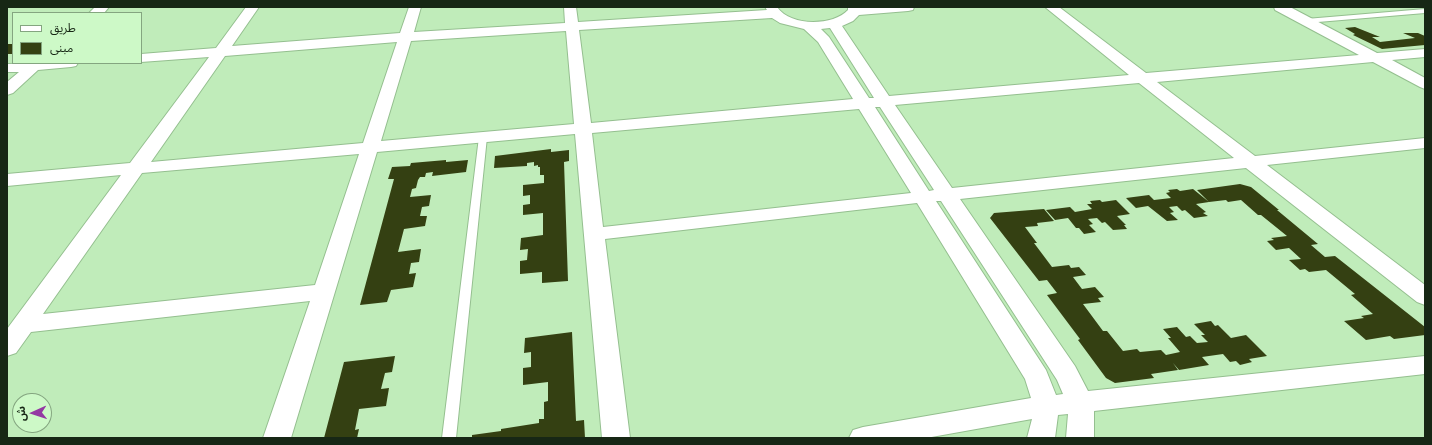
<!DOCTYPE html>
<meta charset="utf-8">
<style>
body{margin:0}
#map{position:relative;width:1432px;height:445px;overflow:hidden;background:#c0ecba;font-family:"Noto Sans","Noto Sans Arabic",sans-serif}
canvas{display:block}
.frame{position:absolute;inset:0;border:8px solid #172715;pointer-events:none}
.legend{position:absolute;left:12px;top:12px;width:130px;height:52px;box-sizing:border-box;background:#cdf9c7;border:1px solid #84a580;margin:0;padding:5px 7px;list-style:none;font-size:12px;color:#172715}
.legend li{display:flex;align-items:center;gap:8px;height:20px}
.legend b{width:20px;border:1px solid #84a580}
.north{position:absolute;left:12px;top:393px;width:40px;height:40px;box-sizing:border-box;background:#cdf9c7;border:1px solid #84a580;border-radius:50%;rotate:267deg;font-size:11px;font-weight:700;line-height:16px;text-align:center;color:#172715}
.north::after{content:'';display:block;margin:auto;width:14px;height:18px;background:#9439a3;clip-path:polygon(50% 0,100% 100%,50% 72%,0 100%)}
</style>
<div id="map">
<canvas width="1432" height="445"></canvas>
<div class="frame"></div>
<ul class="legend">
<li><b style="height:5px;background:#fff"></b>طريق</li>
<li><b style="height:11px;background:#344012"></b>مبنى</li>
</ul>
<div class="north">ش</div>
</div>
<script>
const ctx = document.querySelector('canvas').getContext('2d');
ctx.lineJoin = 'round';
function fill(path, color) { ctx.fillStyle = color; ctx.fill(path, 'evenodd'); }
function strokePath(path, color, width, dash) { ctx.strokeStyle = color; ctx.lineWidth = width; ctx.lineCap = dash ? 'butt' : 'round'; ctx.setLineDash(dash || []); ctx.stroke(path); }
fill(new Path2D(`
 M1355,27L1380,37H1372L1380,42L1415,38L1403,33H1418L1425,36V45L1382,49L1353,35L1355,34L1345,28Z
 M7,44H13V54H7Z
 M551,149V152L569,150V161L564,162L568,281L542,283V272L520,274V261L527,260L528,249L520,250L521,238L543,235V213L523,215V205L530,204V195L523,196V185L544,183V175H540V167H538V165L534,166V162L527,163V166L494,168L495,156Z
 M446,160V162L468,160L466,172L432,176L433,172L426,173L425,177H420L418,180L416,188L412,189L410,197L431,195L429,206L422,207L420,216H427L425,226L404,229L398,252L421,249L419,262L411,263L409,274L416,273L413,287L391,290L387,302L360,305L394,179H388L392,167L410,166L411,163Z
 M1240,184L1251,187L1279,210H1277L1318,244L1311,245L1325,257L1335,256L1425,327V335L1394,339L1390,336L1366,340L1344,321L1364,318L1361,316L1373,314L1351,295L1355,294L1326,270L1309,272L1305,269L1300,270L1289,260L1301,259L1289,248L1276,250L1267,241L1274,240L1271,238L1287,236L1261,215H1258L1241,200L1228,202L1226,200L1209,202L1197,190Z
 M1177,189L1180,191L1193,189L1209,202L1196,204L1206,212L1203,213L1208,216L1194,218L1185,210L1182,211L1177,206L1169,207L1174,212L1170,213L1178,220L1167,221L1148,206L1136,208L1126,198L1149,195L1154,200L1171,198L1166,193L1170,192L1168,190Z
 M1100,200L1102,202L1116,200L1130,214L1117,216L1126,225H1124L1127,229L1113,230L1105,222L1102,223L1097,218L1088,219L1093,224L1089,225L1096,232L1084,234L1079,228H1076L1068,218L1055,220L1046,210L1070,207L1075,212L1092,209L1087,204H1092L1090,201Z
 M1044,209L1054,221L1037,223L1038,226L1025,227L1037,243H1034L1052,267L1069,265L1071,268L1079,267L1086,275L1073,277L1082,289L1095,287L1104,297L1098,298L1101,302L1083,304L1103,331H1107L1123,351L1137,349L1140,352L1161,350L1166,355L1180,352L1168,338H1171L1163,329L1177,327L1186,337L1190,336L1197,343L1208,342L1201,335H1205L1194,324L1211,321L1215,326L1218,325L1231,338L1246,335L1267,356L1249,359L1252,362L1240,365L1236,361L1230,362L1223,354L1202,357L1209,365L1179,370L1173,363L1178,370L1151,374L1154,378L1115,383L1106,378L1078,340L1080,339L1047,295L1057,293L1047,280L1039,281L990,218L994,213Z
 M572,332L576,421L584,420L585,438H472V435L501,431V429L539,423V419H544V402L548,401V382L523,385V368L531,367V352L524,353L525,338Z
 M395,356L392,372L385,373L381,389L389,388L386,406L359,409L355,430L359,429L357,438H324L344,362Z`), '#344012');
const service = new Path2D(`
 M1425,9V13L1306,23L1303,21L1306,19Z
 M483,134L487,137L456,438H442L479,137Z`);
const minor = new Path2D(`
 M95,7H109L104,13H89Z
 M246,7H259L232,46L400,33L409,7H421L414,32L565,23L564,7H576L578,22L767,10L765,7H777C791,27 833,26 848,10V7H914L913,10L908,11L859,15L853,21L842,26L889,96L1129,75L1045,7H1059L1146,73L1359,55L1275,10L1274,7H1290L1377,53L1425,49V57L1392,60L1425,78V89L1420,87L1373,62L1157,82L1255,156L1425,138V148L1267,165L1425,285V305L1417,302L1246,168L960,199L1075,366L1088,391L1425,356V374L1094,411V438H1066L1068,414L1058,415L1055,438H1027L1032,419L926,438H849L853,430L863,427L1031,398L1025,379L917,203L605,239L630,438H602L575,134L377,152L291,438H263L310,301L31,332L16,353L7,356V329L121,175L7,186V174L130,163L209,57L141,62V54L216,48ZM772,18L780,23L804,29L818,42L853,99L591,123L579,30ZM830,28L874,98H869L829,37L821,29ZM566,31L574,124L381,141L411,41ZM397,42L363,143L151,162L225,56ZM1139,83L1234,158L952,188L895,105ZM875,107H880L934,190L929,191ZM859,109L911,193L603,227L592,133ZM359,154L315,285L43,314L142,173ZM936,201H941L1057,380L1063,394L1056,395L1046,370Z
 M78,63L76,66L71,67L38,70L13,93L7,95V82L19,72H7V64Z`);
strokePath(service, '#94bf8f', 2);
strokePath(minor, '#94bf8f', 2);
fill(service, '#fff');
fill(minor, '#fff');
</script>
